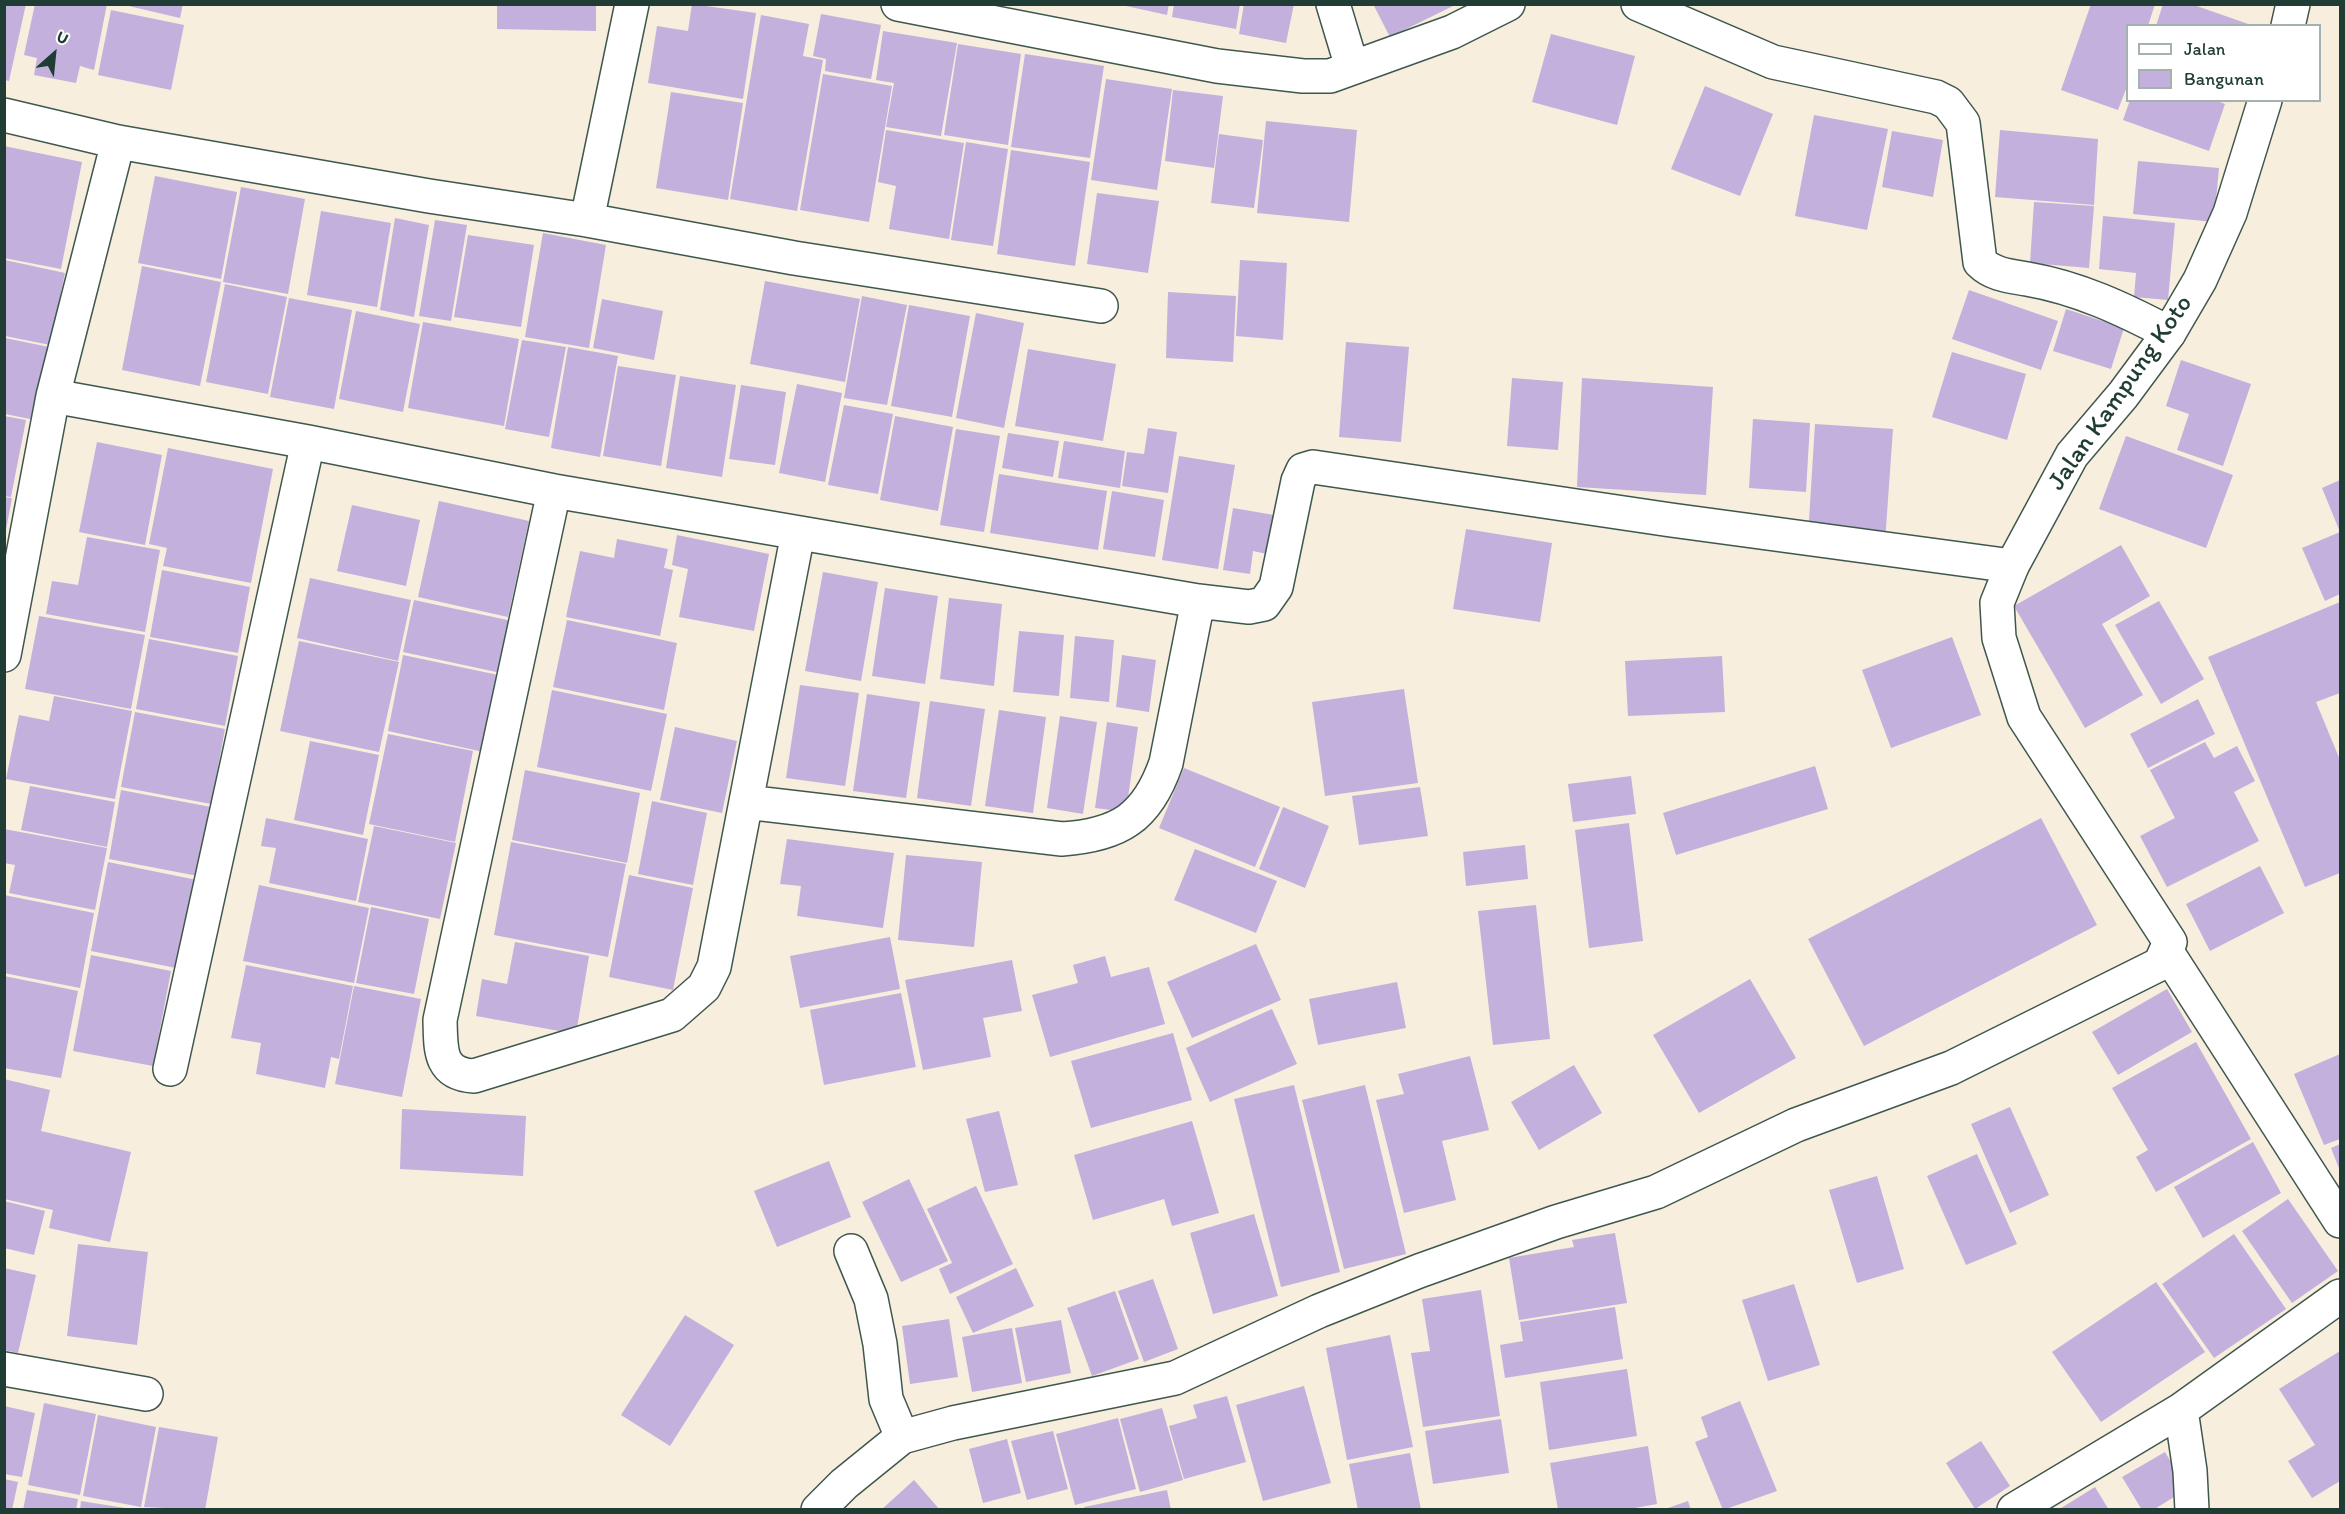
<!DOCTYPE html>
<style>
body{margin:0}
#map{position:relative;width:2345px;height:1514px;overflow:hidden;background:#f7eede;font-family:Itim,sans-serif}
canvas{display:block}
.frame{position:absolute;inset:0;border:6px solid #1f3d34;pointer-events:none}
.legend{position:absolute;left:2126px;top:24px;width:195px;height:78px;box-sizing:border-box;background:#fff;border:2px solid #a5b1ae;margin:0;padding:8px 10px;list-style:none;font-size:18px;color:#1f3d34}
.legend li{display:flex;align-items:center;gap:12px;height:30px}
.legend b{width:30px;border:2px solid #a5b1ae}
.north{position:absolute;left:24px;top:24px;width:60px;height:60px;-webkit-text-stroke:4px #fff;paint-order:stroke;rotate:27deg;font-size:16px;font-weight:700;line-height:24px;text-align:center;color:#1f3d34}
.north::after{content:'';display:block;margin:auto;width:21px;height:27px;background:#1f3d34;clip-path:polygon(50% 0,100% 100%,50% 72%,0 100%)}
</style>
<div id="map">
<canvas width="2345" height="1514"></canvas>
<div class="frame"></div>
<ul class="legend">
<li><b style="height:8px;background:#fff"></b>Jalan</li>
<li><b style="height:16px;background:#c3b0dc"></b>Bangunan</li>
</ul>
<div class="north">U</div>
</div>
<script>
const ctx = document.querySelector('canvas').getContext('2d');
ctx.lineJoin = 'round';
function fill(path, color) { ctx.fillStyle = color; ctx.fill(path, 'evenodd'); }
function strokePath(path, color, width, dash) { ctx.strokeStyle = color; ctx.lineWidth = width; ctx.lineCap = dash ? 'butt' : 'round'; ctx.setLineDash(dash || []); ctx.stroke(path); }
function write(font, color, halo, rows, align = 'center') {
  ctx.font = font + ' Itim,sans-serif'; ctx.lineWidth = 4.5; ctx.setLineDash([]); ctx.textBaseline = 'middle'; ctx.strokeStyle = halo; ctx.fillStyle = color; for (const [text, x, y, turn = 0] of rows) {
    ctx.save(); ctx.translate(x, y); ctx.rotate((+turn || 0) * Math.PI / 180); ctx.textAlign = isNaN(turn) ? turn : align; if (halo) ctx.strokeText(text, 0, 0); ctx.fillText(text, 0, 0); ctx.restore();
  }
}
fill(new Path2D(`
 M4,4H26L9,81L4,80Z
 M35,4H107L94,70L80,66L76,83L34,75L37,58L24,55Z
 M120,4H183L180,18Z
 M497,4H596V31L497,29Z
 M692,4L756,13L743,99L648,83L657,26L688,31Z
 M1117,4H1169L1167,15Z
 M1174,4H1240L1236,29L1172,17Z
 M1244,4H1294L1286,43L1239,34Z
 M1373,4H1457L1390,37Z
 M2091,4H2155L2148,26H2128V84L2118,110L2061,90Z
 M2163,4H2191L2254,26H2156Z
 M111,10L184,25L171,90L98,75Z
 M821,14L881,25L871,79L825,71L826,59L813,56Z
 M761,15L809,24L803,56L823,60L797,211L730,199Z
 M883,31L957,43L941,136L886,127L894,83L876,80Z
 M1551,34L1635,56L1617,125L1532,102Z
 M958,44L1021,54L1008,145L944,135Z
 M1025,54L1104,66L1090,158L1011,147Z
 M823,74L892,86L869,222L800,210Z
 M1106,79L1172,89L1157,190L1091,180Z
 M1705,86L1773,114L1740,196L1671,169Z
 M1173,90L1223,96L1214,168L1165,161Z
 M671,92L743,103L728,200L656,188Z
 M2130,100H2215L2225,104L2209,151L2123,120Z
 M1814,115L1888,129L1867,230L1795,216Z
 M1266,121L1357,130L1349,222L1257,213Z
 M886,130L964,143L949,239L889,229L896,186L878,182Z
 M2000,130L2098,139L2094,205L1995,197Z
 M1892,131L1943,140L1933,197L1882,187Z
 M1219,134L1263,140L1254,208L1211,203Z
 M966,142L1008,149L993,246L951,240Z
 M4,146L82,162L61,269L4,258Z
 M1011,150L1090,162L1075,266L997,254Z
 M2138,161L2219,168L2214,222L2133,214Z
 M155,176L237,192L221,279L138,263Z
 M241,187L305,199L288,294L223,282Z
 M1097,193L1159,201L1148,273L1087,264Z
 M2034,202L2094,206L2089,268L2030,263Z
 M321,211L391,223L377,307L307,295Z
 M2103,216L2175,223L2168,300L2134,297L2136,273L2099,269Z
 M395,218L429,225L414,317L380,310Z
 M435,220L467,225L451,321L419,316Z
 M543,233L606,245L589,348L525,337Z
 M468,235L534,245L521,327L454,317Z
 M5,260L65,273L50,345L5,336Z
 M1240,260L1287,263L1283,340L1236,336Z
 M142,266L221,282L200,386L122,370Z
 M765,281L860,299L845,382L750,364Z
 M225,284L287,297L268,394L206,382Z
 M1969,290L2058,321L2041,370L1952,339Z
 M1168,292L1236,296L1233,362L1166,358Z
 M862,296L907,305L887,405L844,398Z
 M289,298L352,310L334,409L270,397Z
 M602,299L663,311L654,360L593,348Z
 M909,305L970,316L952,417L891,406Z
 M2066,309L2124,328L2111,369L2053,351Z
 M356,311L420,324L403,412L339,399Z
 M976,313L1024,323L1004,428L956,418Z
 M423,322L519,339L504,426L408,408Z
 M5,338L49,347L35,420L5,414Z
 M522,340L566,347L549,437L505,429Z
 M1346,342L1409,347L1401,442L1339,437Z
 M568,347L618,356L600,457L551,448Z
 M1028,349L1116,364L1103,441L1015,426Z
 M1952,352L2026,374L2007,440L1932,417Z
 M2181,360L2251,384L2223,466L2177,450L2189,414L2166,406Z
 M618,366L676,375L661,466L603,456Z
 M680,376L736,385L722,477L666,468Z
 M1512,378L1563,382L1558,450L1507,446Z
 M1582,378L1713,387L1706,495L1577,487Z
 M797,384L842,393L825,482L779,473Z
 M741,385L786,392L775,465L729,459Z
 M844,405L893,414L878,494L828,485Z
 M4,416L26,420L11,497L4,496Z
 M895,416L953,427L938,511L880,500Z
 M1753,419L1810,423L1806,492L1749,488Z
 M1815,424L1893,429L1885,542L1808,536Z
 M1148,428L1177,432L1168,493L1122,486L1127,452L1144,454Z
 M956,429L1000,436L984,532L940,525Z
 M1008,433L1059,441L1053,477L1002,468Z
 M2126,436L2233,475L2206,548L2099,509Z
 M1064,441L1125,451L1120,488L1058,478Z
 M97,442L162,455L145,545L79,532Z
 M168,448L273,469L251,583L163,566L167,548L149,544Z
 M1179,456L1235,465L1218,569L1162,560Z
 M999,474L1107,491L1098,550L990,533Z
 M2340,480V532L2322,488Z
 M1112,491L1164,500L1155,557L1103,549Z
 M4,497L12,498L6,530L4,529Z
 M439,501L529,521L508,617L418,597Z
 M352,505L420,520L406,586L337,571Z
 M1233,508L1274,515L1267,554L1253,551L1250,574L1223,570Z
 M1466,529L1552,543L1540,622L1453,609Z
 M2340,532V594L2325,601L2302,548Z
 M677,535L769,554L754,631L679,617L688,569L672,565Z
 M87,537L160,550L145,632L46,614L52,581L78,585Z
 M617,539L668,549L664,568L673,570L660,636L566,617L580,551L614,558Z
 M2121,545L2150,596L2102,624L2143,695L2085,728L2014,606Z
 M162,570L250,587L238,653L150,637Z
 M823,572L878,582L861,681L805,671Z
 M310,578L411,600L398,661L297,638Z
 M885,588L938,596L925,684L872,676Z
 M949,598L1002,604L994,686L940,679Z
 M414,600L512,621L501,673L403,652Z
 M2159,601L2204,679L2161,704L2115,625Z
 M2340,602V693L2316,702L2340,760V873L2305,887L2208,657Z
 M39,616L145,635L131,709L25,689Z
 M567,620L677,643L664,710L553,687Z
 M1019,631L1064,635L1059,696L1013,692Z
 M1075,636L1114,640L1109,702L1070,698Z
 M1952,637L1981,715L1891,748L1862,670Z
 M149,639L238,656L225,726L136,709Z
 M299,641L399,662L379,752L280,731Z
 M403,655L503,676L488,753L388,731Z
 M1122,655L1156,660L1149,712L1116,707Z
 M1722,656L1725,712L1628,716L1625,661Z
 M800,685L859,693L845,786L786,778Z
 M1404,689L1418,783L1325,796L1312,702Z
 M552,690L667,714L651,791L537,767Z
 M867,694L920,702L906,798L853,791Z
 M54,696L132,711L115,799L6,779L19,715L49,721Z
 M2198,699L2215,734L2148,768L2130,734Z
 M930,701L985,709L971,806L917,798Z
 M999,710L1046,717L1033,813L985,806Z
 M135,712L225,729L211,804L121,787Z
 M1060,716L1097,722L1083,814L1047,808Z
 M1107,722L1138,727L1126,812L1095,808Z
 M675,727L737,741L722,813L660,800Z
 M388,734L473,751L455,842L369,824Z
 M310,741L379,755L363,835L294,820Z
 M2205,742L2214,758L2237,746L2255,781L2234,792L2259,841L2167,887L2140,836L2175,818L2150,770Z
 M1815,766L1828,809L1676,855L1663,813Z
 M1184,768L1280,807L1255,867L1159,828Z
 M525,770L640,793L627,863L512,840Z
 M1631,776L1636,814L1573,822L1568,784Z
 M30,786L115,802L107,847L21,830Z
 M1420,787L1428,836L1359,845L1352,796Z
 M121,790L211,807L198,876L109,859Z
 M652,801L707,813L693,885L638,874Z
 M1283,807L1329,826L1305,888L1259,869Z
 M266,818L368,839L356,901L269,883L276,848L261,846Z
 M2041,818L2097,925L1864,1046L1808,939Z
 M1629,823L1643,941L1589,948L1575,830Z
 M374,826L456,843L440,919L358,902Z
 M4,829L107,848L95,910L9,893L15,865L4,863Z
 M787,839L894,853L883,928L797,916L801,886L780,884Z
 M511,842L626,864L608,957L494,935Z
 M1525,845L1528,879L1466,886L1463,852Z
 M1195,849L1277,881L1256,933L1174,900Z
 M906,855L982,862L974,947L898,940Z
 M108,862L197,880L181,969L91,951Z
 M2260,866L2284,913L2210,951L2186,904Z
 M629,875L693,888L673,990L609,977Z
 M259,885L369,908L354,983L243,961Z
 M4,895L94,913L80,988L4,973Z
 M1536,905L1550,1039L1493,1045L1478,911Z
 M371,907L429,919L414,994L356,983Z
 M890,937L900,989L800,1008L790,956Z
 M515,942L589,956L576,1034L476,1016L482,979L507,984Z
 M1256,944L1281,1000L1192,1038L1167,982Z
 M91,955L171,971L153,1066L73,1051Z
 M1105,956L1111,977L1149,967L1165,1024L1050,1057L1032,995L1078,983L1073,965Z
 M1012,960L1022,1011L983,1018L991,1057L923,1070L905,980Z
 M246,965L353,986L339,1059L331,1057L325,1088L256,1074L261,1043L231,1038Z
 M4,976L78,991L61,1078L4,1068Z
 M1750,979L1796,1058L1699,1113L1653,1035Z
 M1397,982L1406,1028L1318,1045L1309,999Z
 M354,986L421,999L402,1097L335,1084Z
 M2167,989L2192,1032L2118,1075L2092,1032Z
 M901,993L916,1067L824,1085L810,1010Z
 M1272,1009L1297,1064L1210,1102L1186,1048Z
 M1173,1033L1192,1100L1091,1128L1071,1061Z
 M2196,1042L2251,1139L2156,1192L2136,1157L2148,1150L2112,1088Z
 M2340,1054V1139L2324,1145L2294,1074Z
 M1470,1056L1489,1130L1442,1141L1456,1200L1404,1213L1376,1100L1404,1094L1398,1074Z
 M1574,1065L1602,1113L1539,1150L1511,1102Z
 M4,1079L50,1090L41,1131L131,1152L110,1242L49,1228L53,1210L4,1199Z
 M1294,1085L1340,1272L1281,1287L1234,1099Z
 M1365,1085L1406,1254L1344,1269L1302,1100Z
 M2010,1107L2049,1195L2010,1213L1971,1124Z
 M402,1109L526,1116L523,1176L400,1169Z
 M999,1111L1018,1185L985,1192L966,1119Z
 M1192,1121L1219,1213L1172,1226L1164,1199L1093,1220L1074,1155Z
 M2253,1142L2281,1193L2203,1238L2174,1187Z
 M2340,1144V1171L2331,1148Z
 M1977,1154L2017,1244L1966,1265L1927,1176Z
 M829,1161L851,1217L777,1247L754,1191Z
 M1877,1176L1904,1269L1857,1283L1829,1190Z
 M909,1179L948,1261L901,1282L862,1202Z
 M976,1186L1013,1264L950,1294L939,1269L952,1263L927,1209Z
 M2288,1199L2338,1271L2292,1303L2242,1231Z
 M4,1201L45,1211L34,1255L4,1248Z
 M1254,1214L1278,1296L1213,1314L1190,1233Z
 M1615,1233L1627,1303L1519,1320L1509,1258L1574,1247L1572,1240Z
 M2234,1234L2286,1309L2214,1358L2162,1284Z
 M78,1244L148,1252L137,1345L67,1336Z
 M4,1268L36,1275L18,1353L4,1350Z
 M1016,1268L1034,1306L973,1333L956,1297Z
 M1153,1279L1178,1349L1144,1362L1118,1291Z
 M2156,1282L2205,1352L2101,1422L2052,1352Z
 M1794,1284L1820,1365L1768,1381L1742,1300Z
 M1481,1290L1500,1416L1423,1427L1411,1353L1430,1351L1422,1299Z
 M1115,1291L1139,1359L1092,1376L1067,1308Z
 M1615,1307L1623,1359L1505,1378L1500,1345L1523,1341L1520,1322Z
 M685,1315L734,1345L670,1446L621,1415Z
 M949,1319L958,1377L910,1384L902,1326Z
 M1061,1320L1071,1373L1026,1382L1015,1328Z
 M1012,1328L1022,1383L972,1392L962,1337Z
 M1390,1335L1413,1447L1347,1460L1326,1348Z
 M2340,1351V1481L2312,1498L2288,1461L2315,1445L2279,1389Z
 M1627,1369L1637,1436L1549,1450L1540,1382Z
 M1304,1386L1331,1483L1263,1501L1236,1405Z
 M1227,1396L1246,1462L1184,1479L1169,1426L1197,1418L1193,1405Z
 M1740,1401L1777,1491L1723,1510L1695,1442L1708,1437L1701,1417Z
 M44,1403L96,1414L80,1495L28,1485Z
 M4,1406L35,1413L22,1477L4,1474Z
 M1162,1408L1183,1480L1140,1492L1120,1419Z
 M98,1415L156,1427L141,1507L83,1496Z
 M1118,1418L1136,1489L1075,1505L1056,1434Z
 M1501,1419L1509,1473L1433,1484L1425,1431Z
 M159,1427L218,1437L205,1510L144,1507Z
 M1053,1431L1068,1489L1027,1500L1011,1441Z
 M1007,1439L1021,1493L983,1503L969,1449Z
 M1981,1441L2010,1486L1975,1509L1946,1463Z
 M1648,1446L1657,1504L1623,1510H1558L1550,1463Z
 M2165,1452L2187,1489L2153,1510H2142L2122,1477Z
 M1410,1453L1421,1510H1358L1349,1464Z
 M4,1479L18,1482L12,1510H4Z
 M914,1480L940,1510H881Z
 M2095,1487L2109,1510H2058Z
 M27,1490L78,1499L76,1510H23Z
 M1167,1490L1171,1510H1085L1084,1507Z
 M81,1501L125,1508V1510H80Z
 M1688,1501L1691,1510H1666L1665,1509Z`), '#c3b0dc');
const minor = new Path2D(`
 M898,4L1217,66L1303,76H1330L1452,32L1508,4
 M1333,4L1352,67
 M1638,4L1773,62L1936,97L1948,103L1963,123L1980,262C1993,275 2010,276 2027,279C2079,288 2123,309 2169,333
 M4,115L118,142L429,196L587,220L794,258L1101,306
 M587,220L632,4
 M53,396L308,442L554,491L1198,601L1249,607L1264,604L1276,587L1298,481L1303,470L1313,467L1671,520L2012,566
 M554,491L440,1020C441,1048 438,1074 474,1076L672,1015L704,987L714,967L798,533
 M4,655L53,396L118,142
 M746,802L1062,839C1119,835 1147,818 1166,763L1198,601
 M2167,952L2340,1221
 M170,1069L308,442
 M851,1251L871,1299L880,1344L886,1399L902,1437
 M4,1369L146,1394
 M2181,1410L2190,1471L2192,1510
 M2014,1510L2181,1410L2340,1296`);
const tertiary = new Path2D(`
 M2288,26L2293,4
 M818,1510L844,1484L902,1437L953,1423L1175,1378L1319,1311L1419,1271L1556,1222L1656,1192L1796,1125L1951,1068L2160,964L2170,942L2024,717L1999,638L1997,603L2012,566L2072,455L2123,395L2169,333L2200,280L2230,213L2265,100`);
strokePath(minor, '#3f584e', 36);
strokePath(tertiary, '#3f584e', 36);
strokePath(minor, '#fff', 33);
strokePath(tertiary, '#fff', 33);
write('26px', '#1f3d34', '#fff', [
 ["Jalan Kampung Koto",2121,393,-55]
]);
</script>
